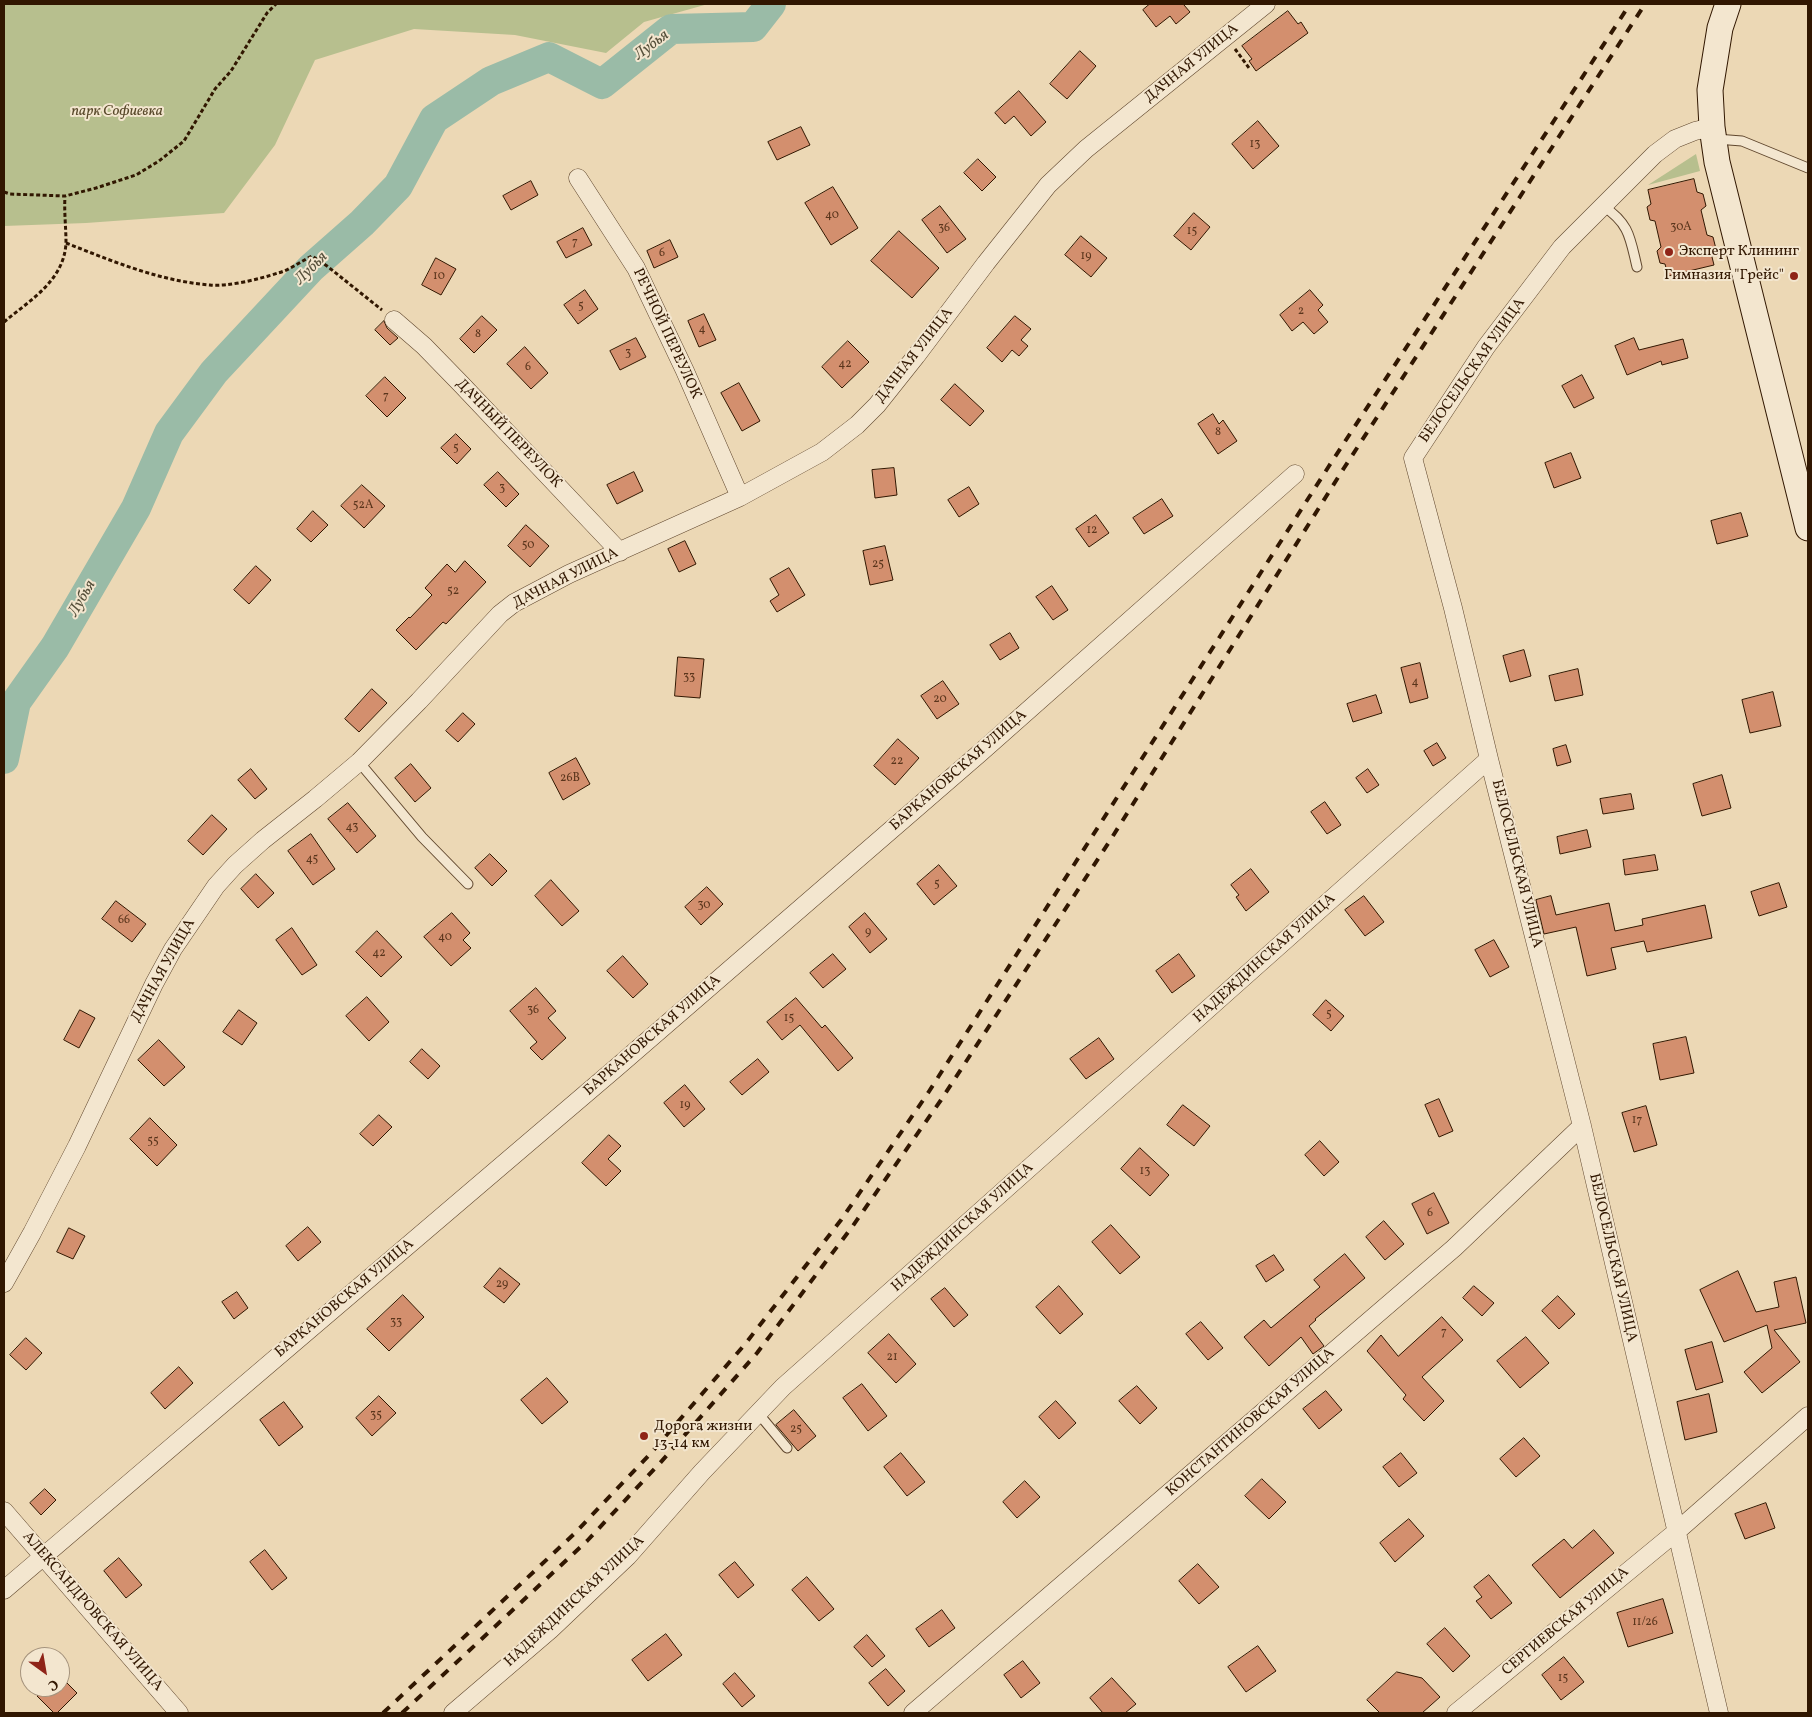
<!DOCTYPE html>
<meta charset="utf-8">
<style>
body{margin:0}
#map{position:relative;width:1812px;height:1717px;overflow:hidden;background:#ecd8b5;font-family:Vollkorn,serif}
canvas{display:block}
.frame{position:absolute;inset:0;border:5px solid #311701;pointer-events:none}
.north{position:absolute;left:20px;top:1647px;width:50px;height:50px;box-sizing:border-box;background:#f3e6cf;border:1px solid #a5937d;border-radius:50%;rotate:148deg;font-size:14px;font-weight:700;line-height:20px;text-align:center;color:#311701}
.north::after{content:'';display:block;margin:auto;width:18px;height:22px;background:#8f2418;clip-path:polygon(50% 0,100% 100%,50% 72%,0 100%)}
</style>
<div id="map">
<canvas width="1812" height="1717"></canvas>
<div class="frame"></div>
<div class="north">С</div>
</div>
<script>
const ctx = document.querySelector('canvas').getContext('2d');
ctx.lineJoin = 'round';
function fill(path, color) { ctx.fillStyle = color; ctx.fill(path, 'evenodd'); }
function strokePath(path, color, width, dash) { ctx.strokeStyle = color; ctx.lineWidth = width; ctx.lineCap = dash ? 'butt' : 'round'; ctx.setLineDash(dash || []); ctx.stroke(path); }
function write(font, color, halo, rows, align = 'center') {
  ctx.font = font + ' Vollkorn,serif'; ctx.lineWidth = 4; ctx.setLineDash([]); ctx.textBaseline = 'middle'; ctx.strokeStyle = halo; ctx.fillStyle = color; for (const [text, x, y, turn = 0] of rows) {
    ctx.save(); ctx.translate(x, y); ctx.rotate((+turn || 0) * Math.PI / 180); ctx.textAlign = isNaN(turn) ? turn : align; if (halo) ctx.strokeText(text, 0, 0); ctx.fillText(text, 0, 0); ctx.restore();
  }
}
fill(new Path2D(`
 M4,4H708L644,22L606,53L515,35L414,29L315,60L275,145L224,213L86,223L4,226Z
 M1696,154L1700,171L1648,185Z`), '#b7bf8e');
strokePath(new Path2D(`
 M4,759L16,702L55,647L136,508L169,433L214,372L311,268L362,223L398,186L434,119L491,81L549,57L602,84L671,29L753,27L771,4`), '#9abba7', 30);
const building = new Path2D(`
 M1150,4H1185L1184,5L1190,12L1176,24L1170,16L1156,27L1143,10Z
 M1288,11L1298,24L1301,22L1308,33L1256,71L1249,61L1252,59L1242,46Z
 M1080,51L1096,66L1067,99L1050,84Z
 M1019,91L1046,122L1031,136L1014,116L1005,124L995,113Z
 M1258,121L1279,146L1253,169L1232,144Z
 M801,127L810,145L777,160L768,142Z
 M978,159L996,177L982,191L964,173Z
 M1694,179L1697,192L1703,194L1706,206L1701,210L1707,235L1713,237L1716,249L1711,253L1714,265L1668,276L1665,264L1660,263L1657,251L1661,247L1655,221L1650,220L1647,207L1651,204L1648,190Z
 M531,181L538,195L511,210L503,196Z
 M833,187L858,228L831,245L805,203Z
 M940,206L966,239L947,253L922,220Z
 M1194,213L1210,227L1191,250L1174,236Z
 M583,228L592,245L566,258L557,242Z
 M899,231L939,268L912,298L871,261Z
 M1081,236L1107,258L1091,277L1065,255Z
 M670,240L678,257L654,268L647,251Z
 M436,258L456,269L441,295L422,285Z
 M585,290L598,309L578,324L564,305Z
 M1310,290L1323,305L1318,310L1328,322L1314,334L1303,322L1292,331L1280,315Z
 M704,314L716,340L699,347L688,321Z
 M482,316L497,330L474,353L460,339Z
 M1015,316L1031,329L1021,340L1028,346L1019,356L1012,350L1002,362L987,348Z
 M384,321L387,328L398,338L390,345L375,330Z
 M636,338L646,357L620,370L610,351Z
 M1634,338L1639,350L1683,339L1688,358L1662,365L1661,361L1627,375L1615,346Z
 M848,341L869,362L842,388L822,367Z
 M525,347L548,373L531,389L507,364Z
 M1582,375L1594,398L1574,408L1562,386Z
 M385,377L406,398L387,417L366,396Z
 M739,383L760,421L742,431L721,393Z
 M955,384L984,411L970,426L941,400Z
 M1213,414L1219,424L1223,420L1237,441L1218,454L1198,424Z
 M456,434L471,449L457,464L441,448Z
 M1571,453L1581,478L1554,488L1545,463Z
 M894,468L897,495L875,498L872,470Z
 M498,472L519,494L506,507L484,485Z
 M634,472L643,491L617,504L607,485Z
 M362,485L385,506L364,528L341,506Z
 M969,487L979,504L959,517L948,500Z
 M1162,499L1173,516L1144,534L1133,518Z
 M313,511L328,525L311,542L297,529Z
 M1741,513L1748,536L1717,544L1711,521Z
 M1096,515L1109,533L1089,547L1076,529Z
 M526,525L549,546L530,567L508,546Z
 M685,541L696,564L679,572L668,549Z
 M885,546L893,580L870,585L863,551Z
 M465,561L486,582L446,624L443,622L416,650L396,630L409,617L410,618L432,595L425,588L447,564L455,572Z
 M256,566L271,580L249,604L234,590Z
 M789,568L805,595L777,612L770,601L779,595L770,579Z
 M1052,586L1068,610L1053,620L1036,597Z
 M1010,633L1019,648L1000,660L990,645Z
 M1524,650L1531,676L1510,682L1503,656Z
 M678,657L704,659L700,698L675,696Z
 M1420,663L1428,698L1410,703L1401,668Z
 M1578,669L1583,695L1555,701L1549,676Z
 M943,681L959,704L937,719L921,696Z
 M372,689L387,703L359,732L345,719Z
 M1773,692L1781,726L1750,733L1742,700Z
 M1376,695L1382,713L1353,722L1347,704Z
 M463,713L475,724L458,742L446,731Z
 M898,739L919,758L895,785L874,766Z
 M1437,743L1446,758L1433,766L1424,751Z
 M1566,745L1571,762L1557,766L1553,749Z
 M576,758L590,784L563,800L549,773Z
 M411,764L431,788L415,802L395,778Z
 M251,769L267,789L255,799L238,780Z
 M1368,769L1379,785L1367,793L1356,778Z
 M1722,775L1731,808L1702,816L1693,784Z
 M1631,794L1634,809L1603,814L1600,799Z
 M1325,802L1341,825L1327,834L1311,812Z
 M348,803L376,836L357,853L328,819Z
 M212,815L227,829L203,855L188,841Z
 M1587,830L1591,847L1560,854L1557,837Z
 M311,834L335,869L313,885L288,851Z
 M490,854L507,871L492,886L475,868Z
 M1655,855L1658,870L1625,875L1623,860Z
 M939,865L957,886L934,905L917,884Z
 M1251,869L1269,892L1246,911L1236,897L1239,895L1231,885Z
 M256,874L274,893L258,908L241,889Z
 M551,880L579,911L562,926L535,896Z
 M1779,883L1787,907L1759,916L1751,892Z
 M707,887L723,904L701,925L685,907Z
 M1364,896L1384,922L1365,936L1345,910Z
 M1551,896L1556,915L1609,903L1615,931L1643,925L1642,919L1705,905L1712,938L1647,952L1644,941L1611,948L1616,969L1587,976L1576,927L1544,934L1536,900Z
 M116,901L146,924L132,942L102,919Z
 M452,913L470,933L463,940L471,948L451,966L424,937Z
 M865,913L887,939L870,953L849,927Z
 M292,928L317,965L302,975L276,940Z
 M377,931L402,957L381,977L356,952Z
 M1494,940L1509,967L1490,977L1475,950Z
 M833,954L846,969L823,988L810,973Z
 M1179,954L1195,976L1172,993L1156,971Z
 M623,956L648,984L633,998L607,971Z
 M536,988L556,1011L548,1018L566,1038L542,1060L530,1048L537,1042L510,1011Z
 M367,997L389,1022L369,1041L346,1016Z
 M796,998L822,1028L825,1025L853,1058L838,1071L800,1025L782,1040L767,1022Z
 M1326,1000L1344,1016L1331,1031L1313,1015Z
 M80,1010L95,1018L79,1048L64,1040Z
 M239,1010L257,1023L242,1045L223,1032Z
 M1686,1037L1694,1073L1660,1080L1653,1044Z
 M1099,1038L1114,1059L1086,1079L1070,1059Z
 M159,1040L185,1067L164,1086L138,1060Z
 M422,1049L440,1066L428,1079L410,1062Z
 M758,1059L769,1072L742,1095L730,1082Z
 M685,1085L705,1109L684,1127L664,1103Z
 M1439,1099L1453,1131L1439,1137L1425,1105Z
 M1183,1105L1210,1126L1194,1146L1167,1125Z
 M1646,1106L1657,1145L1634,1152L1622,1113Z
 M379,1115L392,1127L373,1146L360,1134Z
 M150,1118L177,1145L157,1166L130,1139Z
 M609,1135L621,1146L608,1159L621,1171L606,1186L582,1163Z
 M1320,1141L1339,1162L1324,1176L1305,1155Z
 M1140,1148L1169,1175L1150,1196L1121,1169Z
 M1434,1193L1449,1223L1427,1234L1412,1204Z
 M1384,1221L1404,1244L1385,1260L1366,1237Z
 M1111,1225L1140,1257L1120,1274L1092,1242Z
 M308,1227L321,1242L298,1261L286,1246Z
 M69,1228L85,1236L73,1259L57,1252Z
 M1345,1254L1365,1278L1315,1319L1316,1320L1309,1326L1324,1346L1313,1354L1301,1337L1269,1366L1244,1337L1264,1320L1271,1328L1320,1287L1314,1280Z
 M1274,1255L1284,1270L1266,1282L1256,1266Z
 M500,1268L520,1284L504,1303L484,1287Z
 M1738,1271L1756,1312L1779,1307L1774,1282L1796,1277L1806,1323L1774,1330L1800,1362L1762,1393L1744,1372L1772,1348L1767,1325L1724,1342L1700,1290Z
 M1059,1286L1083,1314L1060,1334L1036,1307Z
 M1474,1286L1494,1303L1482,1316L1463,1298Z
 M945,1288L968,1315L954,1327L931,1299Z
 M237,1292L248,1308L234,1319L222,1302Z
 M403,1295L424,1317L389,1351L367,1329Z
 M1558,1296L1575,1314L1559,1329L1542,1311Z
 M1442,1317L1463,1340L1422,1377L1444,1401L1424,1421L1403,1399L1406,1395L1367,1351L1381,1335L1398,1356Z
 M1201,1322L1223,1348L1208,1360L1186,1334Z
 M889,1334L916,1364L896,1383L868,1353Z
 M1526,1337L1549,1363L1520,1388L1497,1361Z
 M26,1338L42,1353L26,1370L10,1355Z
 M1712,1342L1723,1382L1696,1390L1685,1350Z
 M179,1367L193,1383L165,1409L151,1393Z
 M547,1378L568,1402L542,1424L521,1400Z
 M862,1384L887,1416L868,1431L843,1398Z
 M1137,1386L1157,1408L1140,1424L1119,1401Z
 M1326,1391L1342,1410L1319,1429L1303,1409Z
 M1709,1394L1717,1432L1685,1440L1677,1402Z
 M379,1396L396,1413L372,1436L356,1418Z
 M1056,1401L1076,1423L1059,1439L1039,1417Z
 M284,1402L303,1427L279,1446L260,1420Z
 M794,1410L816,1436L798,1451L776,1425Z
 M1524,1438L1540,1456L1516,1477L1500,1459Z
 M901,1453L925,1482L907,1496L884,1467Z
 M1401,1453L1417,1473L1399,1487L1383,1467Z
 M1262,1479L1286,1502L1269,1519L1245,1496Z
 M1025,1481L1040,1497L1017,1518L1003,1502Z
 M45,1489L56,1500L41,1515L30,1503Z
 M1766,1503L1775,1528L1745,1539L1735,1514Z
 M1409,1519L1424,1536L1395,1562L1380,1543Z
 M1594,1530L1614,1553L1560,1598L1532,1565L1564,1539L1572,1548Z
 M265,1550L287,1578L272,1590L250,1562Z
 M119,1558L142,1585L126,1598L104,1571Z
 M735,1562L754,1585L738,1598L719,1575Z
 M1198,1564L1219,1587L1199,1604L1179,1581Z
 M1489,1575L1512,1603L1491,1619L1476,1601L1482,1597L1474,1587Z
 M807,1577L834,1609L819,1621L792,1590Z
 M1663,1599L1673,1633L1628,1647L1617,1613Z
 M942,1610L955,1628L929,1647L916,1629Z
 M1445,1628L1470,1656L1453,1672L1427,1644Z
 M666,1634L682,1655L648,1681L632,1660Z
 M867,1635L885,1656L872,1667L854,1647Z
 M1258,1646L1276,1671L1246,1692L1228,1667Z
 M1564,1657L1584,1682L1561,1700L1542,1675Z
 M1023,1661L1040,1683L1021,1698L1004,1675Z
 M886,1669L905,1691L888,1706L869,1683Z
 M1397,1672L1422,1678L1440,1697L1422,1713H1380L1367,1700Z
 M735,1673L755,1696L742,1707L723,1684Z
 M60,1676L77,1693L57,1713H54L37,1696L47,1687H60Z
 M1112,1678L1136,1704L1125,1713H1103L1090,1698Z`);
fill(building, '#d38f6e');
strokePath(building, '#311701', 1);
const lane = new Path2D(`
 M1716,139L1742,141L1808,168
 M1603,206C1630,224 1630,238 1637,267
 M359,762L422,837L468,884
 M758,1413L787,1448`);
const street = new Path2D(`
 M1712,127L1695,131L1675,139L1655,154L1562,247L1486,347L1413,458L1453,608L1489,759L1582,1126L1719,1713
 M578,178L636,268L685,371L740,497
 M394,320L424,346L461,384L620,552
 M4,1283L32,1233L77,1146L154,984L173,949L216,886L235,865L263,840L315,799L359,762L419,701L500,614L514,603L569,574L740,497L822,452L857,425L877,405L916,356L986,263L1048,185L1086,149L1266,4
 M4,1511L179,1713
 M4,1590L616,1068L980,753L1295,474
 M453,1713L550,1630L628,1556L702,1472L783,1387L1489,759
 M913,1713L1454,1248L1582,1126
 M1456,1713L1676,1532L1808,1416`);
const secondary = new Path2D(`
 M1728,4L1720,28L1710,90L1712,127L1717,162L1808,528`);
strokePath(lane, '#60472e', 11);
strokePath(street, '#60472e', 19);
strokePath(secondary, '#311701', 27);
strokePath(new Path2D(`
 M1235,49L1249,68
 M4,192L10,194L65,196L96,188L136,175L159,161L184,141L215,89L231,71L267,13L276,4
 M66,243C112,261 159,281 210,285C227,287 260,279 278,273C290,270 301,261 312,256L327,266L382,310
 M4,322C30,300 64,281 66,243C66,227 64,212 65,196`), '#311701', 3, [4, 2.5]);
strokePath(lane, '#f3e6cf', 9);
strokePath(street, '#f3e6cf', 18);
strokePath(secondary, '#f3e6cf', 25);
strokePath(new Path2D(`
 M383,1713L574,1534L651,1453L746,1343L841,1220L928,1093L1329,466L1630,4
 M402,1713L587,1541L660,1463L757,1353L852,1227L941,1100L1111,839L1344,468L1645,4`), '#311701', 4, [9, 9]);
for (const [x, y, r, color] of [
 [1669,252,5,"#8f2418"],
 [1794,276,5,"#8f2418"],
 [644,1436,5,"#8f2418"]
]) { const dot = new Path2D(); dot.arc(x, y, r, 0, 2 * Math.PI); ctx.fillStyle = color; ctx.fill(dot); strokePath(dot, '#f3e6cf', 2); }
write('12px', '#5a351c', null, [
 ["13",1255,145],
 ["40",832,216],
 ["30А",1681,228],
 ["36",944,229],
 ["15",1192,232],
 ["7",575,243],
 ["6",662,254],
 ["19",1086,257],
 ["10",439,277],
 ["5",581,307],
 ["2",1301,312],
 ["4",702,330],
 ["8",478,335],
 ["3",628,354],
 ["42",845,365],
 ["6",528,368],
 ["7",386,397],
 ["8",1218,433],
 ["5",456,449],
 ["3",502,489],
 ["52А",363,506],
 ["12",1092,531],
 ["50",528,546],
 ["25",878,565],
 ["52",453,592],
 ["33",689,678],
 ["4",1415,683],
 ["20",940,700],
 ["22",897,762],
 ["26В",570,779],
 ["43",352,828],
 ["45",312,860],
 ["5",937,885],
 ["30",704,906],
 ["66",124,921],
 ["9",868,933],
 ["40",445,938],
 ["42",379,954],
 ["36",533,1011],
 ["5",1329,1015],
 ["15",789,1019],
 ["19",685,1106],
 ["17",1637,1121],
 ["55",153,1142],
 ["13",1145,1172],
 ["6",1430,1214],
 ["29",502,1285],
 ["33",396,1323],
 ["7",1444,1333],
 ["21",892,1358],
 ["35",376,1416],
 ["25",796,1430],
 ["11/26",1645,1623],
 ["15",1563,1679]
]);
write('15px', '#311701', '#f3e6cf', [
 ["ДАЧНАЯ УЛИЦА",1192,64,-39],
 ["РЕЧНОЙ ПЕРЕУЛОК",666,334,65],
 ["ДАЧНАЯ УЛИЦА",915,356,-52],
 ["БЕЛОСЕЛЬСКАЯ УЛИЦА",1473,371,-55],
 ["ДАЧНЫЙ ПЕРЕУЛОК",508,434,46],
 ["ДАЧНАЯ УЛИЦА",566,579,-27],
 ["БАРКАНОВСКАЯ УЛИЦА",959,771,-41],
 ["БЕЛОСЕЛЬСКАЯ УЛИЦА",1516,864,76],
 ["НАДЕЖДИНСКАЯ УЛИЦА",1265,959,-42],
 ["ДАЧНАЯ УЛИЦА",164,971,-61],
 ["БАРКАНОВСКАЯ УЛИЦА",653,1036,-41],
 ["НАДЕЖДИНСКАЯ УЛИЦА",963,1228,-42],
 ["БЕЛОСЕЛЬСКАЯ УЛИЦА",1612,1258,77],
 ["БАРКАНОВСКАЯ УЛИЦА",345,1299,-40],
 ["КОНСТАНТИНОВСКАЯ УЛИЦА",1251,1423,-41],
 ["НАДЕЖДИНСКАЯ УЛИЦА",575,1602,-43],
 ["АЛЕКСАНДРОВСКАЯ УЛИЦА",92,1612,49],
 ["СЕРГИЕВСКАЯ УЛИЦА",1566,1622,-40]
]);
write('italic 15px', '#59492b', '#f3e6cf', [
 ["парк Софиевка",117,112]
]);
write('15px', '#311701', '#f3e6cf', [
 ["Эксперт Клининг",1679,252],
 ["Гимназия \"Грейс\"",1784,276,"right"],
 ["Дорога жизни",654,1427],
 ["13-14 км",654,1444]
], 'left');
write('italic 16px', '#56503b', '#f3e6cf', [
 ["Лубья",652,46,-37],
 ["Лубья",312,269,-45],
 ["Лубья",83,599,-60]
]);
</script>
